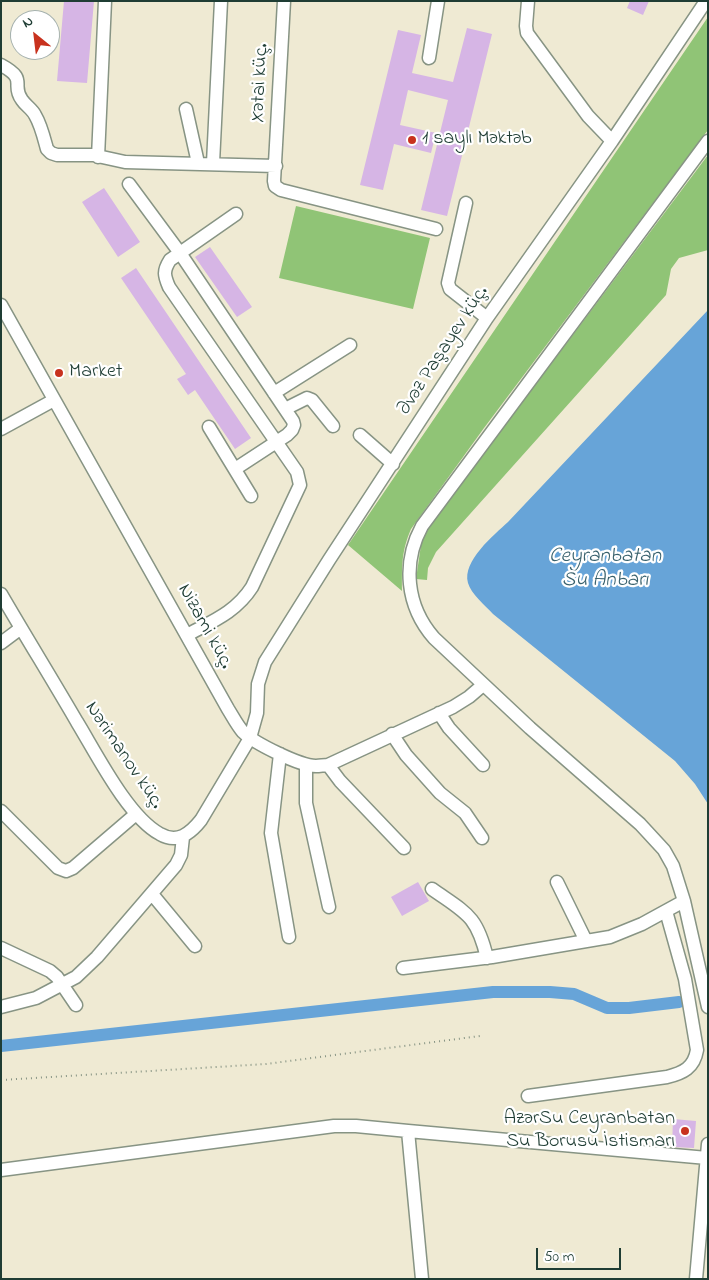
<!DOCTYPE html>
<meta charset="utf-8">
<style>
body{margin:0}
#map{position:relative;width:709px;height:1280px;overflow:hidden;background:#efead3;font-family:"Indie Flower",sans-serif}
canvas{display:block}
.frame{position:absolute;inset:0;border:2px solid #1f3d34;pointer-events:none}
.north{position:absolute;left:10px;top:10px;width:50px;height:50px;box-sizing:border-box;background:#fff;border:1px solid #a5b1ae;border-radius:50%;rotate:331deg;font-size:14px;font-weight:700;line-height:20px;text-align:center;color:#1f3d34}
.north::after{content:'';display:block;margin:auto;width:18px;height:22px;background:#c8321e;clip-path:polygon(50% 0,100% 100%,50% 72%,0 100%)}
.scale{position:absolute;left:536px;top:1248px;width:85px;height:22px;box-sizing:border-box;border:2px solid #1f3d34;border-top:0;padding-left:6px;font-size:15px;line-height:18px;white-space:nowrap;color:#1f3d34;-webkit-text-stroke:4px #fff;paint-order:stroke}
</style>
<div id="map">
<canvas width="709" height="1280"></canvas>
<div class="frame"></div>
<div class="north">N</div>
<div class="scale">50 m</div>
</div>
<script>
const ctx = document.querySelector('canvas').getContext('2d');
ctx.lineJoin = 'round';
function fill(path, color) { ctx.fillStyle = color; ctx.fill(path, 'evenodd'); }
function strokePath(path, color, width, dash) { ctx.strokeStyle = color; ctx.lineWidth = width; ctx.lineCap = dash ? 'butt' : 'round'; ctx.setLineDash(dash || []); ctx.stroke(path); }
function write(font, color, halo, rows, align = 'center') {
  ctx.font = font + ' "Indie Flower",sans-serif'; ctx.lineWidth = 4.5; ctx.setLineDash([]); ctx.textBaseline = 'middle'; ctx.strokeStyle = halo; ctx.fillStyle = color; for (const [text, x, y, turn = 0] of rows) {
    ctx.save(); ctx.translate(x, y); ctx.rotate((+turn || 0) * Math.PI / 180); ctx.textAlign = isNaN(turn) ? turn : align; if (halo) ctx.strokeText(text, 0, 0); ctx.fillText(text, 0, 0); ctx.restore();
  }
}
fill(new Path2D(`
 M708,17V130L484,428L411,529C401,552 402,567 402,591L348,545Z
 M708,155V250L679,258L671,269L666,295L436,552L428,568L427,580L416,579L421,545L427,529Z
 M296,206L430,238L413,309L279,278Z`), '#90c476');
fill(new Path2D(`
 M708,310V804L695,784L675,761L493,614C485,605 471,594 468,583C462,561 494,535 508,522Z`), '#67a4d8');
strokePath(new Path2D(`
 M1,1046L493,992H550L574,994L607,1008H629L679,1002`), '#67a4d8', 12);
fill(new Path2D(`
 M64,1H94L87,83L57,81Z
 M630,1H649L643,15L627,8Z
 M467,28L492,34L447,216L421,210L448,100L408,90L400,125L436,133L431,153L394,144L383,190L360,185L398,30L421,35L412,73L453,82Z
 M104,188L140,242L118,257L82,202Z
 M210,247L252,307L237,317L195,257Z
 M136,268L251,438L235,449L195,390L188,395L177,379L186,374L121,278Z
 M418,882L429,901L402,916L391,897Z
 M673,1119L696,1121L694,1148L672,1147Z`), '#d6b5e5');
const minor = new Path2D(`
 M284,1L274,181L275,186L281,190L436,229
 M528,1L526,26L527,33L588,116L612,141
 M429,58L438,1
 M1,65C29,80 10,84 22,100C26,106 32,109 35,115C41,125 44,138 47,149L51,153L57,155H93L125,162L276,166
 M186,109L198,163
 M708,141L422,526C402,563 406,606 434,638L530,728L640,824L664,850L673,866L684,901L708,1007
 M98,157L105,1
 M213,163L221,1
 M129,184L180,253L293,421L294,425L292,430L287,435L235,469
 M466,203L448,283L450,289L487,318
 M1,305L228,709C233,717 237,725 243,732C254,743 300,766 316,766C320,766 324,765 328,765L453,707L469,697L483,685
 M274,393L350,345
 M285,409L307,398L312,400L333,426
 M209,427L251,496
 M1,429L54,400
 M360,435L393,464
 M1,594C26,637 52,679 77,722C96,753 128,817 160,834C177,844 190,834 201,820L250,738L257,713L258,684L265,662L329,560L487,318L612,141L706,1
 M187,635C213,621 236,612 252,587L300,485L297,472L169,287C164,275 163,271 170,260L236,214
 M1,643L21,628
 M439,713L449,728L483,765
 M392,734L406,755L440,793L465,813L482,838
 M280,754L271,833L289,937
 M306,765V803L329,907
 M328,765L340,781L404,848
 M1,811L58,868L66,871L73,868L136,814
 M557,882L586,941
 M432,889C466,913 477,915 487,958
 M152,894L195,946
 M1,948L50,971L57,977L76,1005
 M403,968L492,957L610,937L642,924L684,901
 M1,1007L36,998L76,977L97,957L176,865L181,855L183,837
 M528,1096L667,1077C683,1073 694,1068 697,1050L685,979L666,911
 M408,1131L422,1279
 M1,1170L334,1126H356L408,1131L707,1158
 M696,1279L708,1144`);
strokePath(minor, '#879484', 15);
strokePath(new Path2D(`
 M1,1080L266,1064L480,1036`), '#879484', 2, [1, 4]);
strokePath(minor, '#fff', 12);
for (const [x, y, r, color] of [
 [412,140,5,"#c8321e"],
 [59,373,5,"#c8321e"],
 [685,1131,5,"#c8321e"]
]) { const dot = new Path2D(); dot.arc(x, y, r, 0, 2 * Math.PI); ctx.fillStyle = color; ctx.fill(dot); strokePath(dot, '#fff', 2); }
write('20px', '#1f3d34', '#fff', [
 ["Xətai küç.",261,83,-87],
 ["Əvəz Paşayev küç.",444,351,-57],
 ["Nizami küç.",204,627,61],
 ["Nərimanov küç.",123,756,56]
]);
write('20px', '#1f3d34', '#fff', [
 ["1 saylı Məktəb",422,140],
 ["Market",69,373],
 ["AzərSu Ceyranbatan",675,1120,"right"],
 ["Su Borusu İstismarı",675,1143,"right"]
], 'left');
write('italic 21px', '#38616d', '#fff', [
 ["Ceyranbatan",605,558],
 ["Su Anbarı",605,582]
]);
</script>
